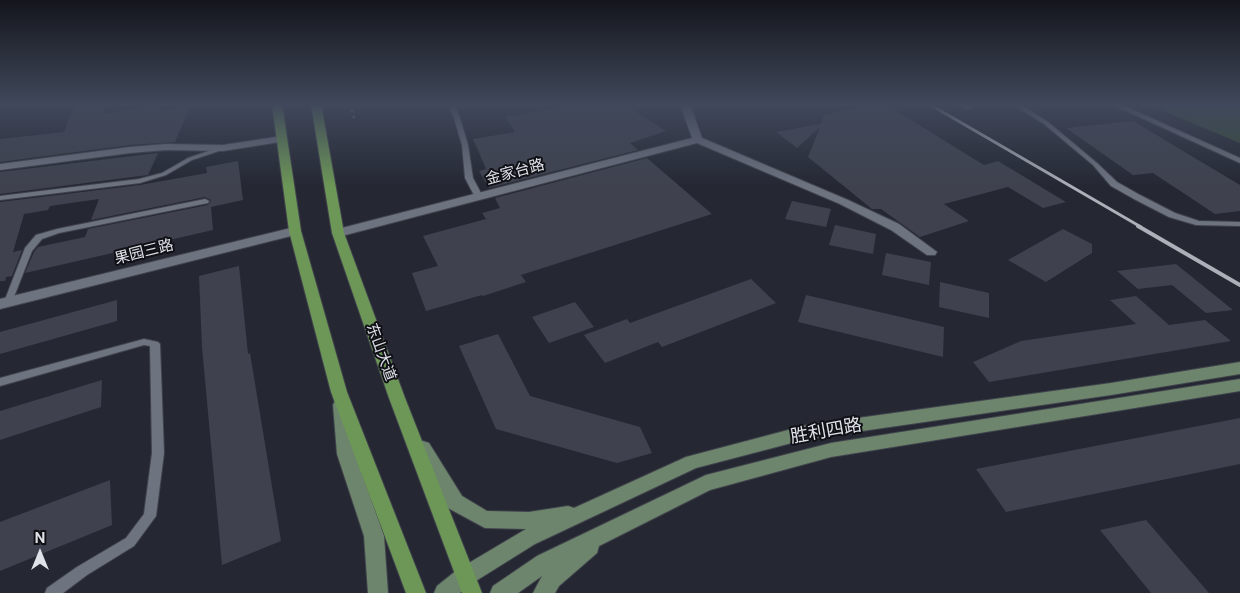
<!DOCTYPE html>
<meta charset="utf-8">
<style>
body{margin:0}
#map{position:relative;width:1240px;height:593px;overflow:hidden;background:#252833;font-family:"Public Sans",sans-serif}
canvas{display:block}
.north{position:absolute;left:15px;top:528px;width:50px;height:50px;-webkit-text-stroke:4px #101116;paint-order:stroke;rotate:0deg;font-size:14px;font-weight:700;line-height:20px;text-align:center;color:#dfe2e9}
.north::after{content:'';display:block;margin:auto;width:18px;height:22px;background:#dfe2e9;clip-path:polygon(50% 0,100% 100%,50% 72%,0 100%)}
</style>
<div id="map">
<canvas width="1240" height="593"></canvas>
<div class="north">N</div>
</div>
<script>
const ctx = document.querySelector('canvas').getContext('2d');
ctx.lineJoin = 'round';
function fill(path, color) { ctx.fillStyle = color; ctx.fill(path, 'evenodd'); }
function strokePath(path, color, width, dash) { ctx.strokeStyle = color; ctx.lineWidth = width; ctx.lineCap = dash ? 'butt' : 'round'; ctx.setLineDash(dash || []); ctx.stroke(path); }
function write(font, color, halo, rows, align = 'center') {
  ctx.font = font + ' "Public Sans","Noto Sans SC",sans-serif'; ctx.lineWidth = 4; ctx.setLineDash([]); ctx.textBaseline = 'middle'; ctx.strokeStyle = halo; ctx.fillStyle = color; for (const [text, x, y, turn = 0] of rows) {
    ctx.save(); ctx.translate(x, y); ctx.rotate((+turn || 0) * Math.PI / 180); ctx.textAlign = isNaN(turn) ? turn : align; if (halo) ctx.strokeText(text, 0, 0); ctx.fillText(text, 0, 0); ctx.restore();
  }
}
fill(new Path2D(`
 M1146,104H1240V143Z`), '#384e3b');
fill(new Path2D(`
 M75,104H106L103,114L161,105L160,111L190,106L175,142L130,145L0,162V139L64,132Z
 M581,104H600L602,107L624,104L666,131L630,143L638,150L489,188L479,171L486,169L473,139L515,132L506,117Z
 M876,104H885L984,165L998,161L1066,202L1043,208L1008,187L944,204L969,221L920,237L881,209H872L808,157L820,127L797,148L776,132L821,124L824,115Z
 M1133,121L1240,185V211L1215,214L1153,173L1133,175L1066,128Z
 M158,153L148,175L0,194V172Z
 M647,158L712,214L521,275L526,282L483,296L482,295L426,311L412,273L438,266L423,236L486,219L482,213L500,208L495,198Z
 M238,161L243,200L211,207L213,230L25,273L34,252L38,247L85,237L88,229L208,205L211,200L205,197L91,220L99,199L50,206L48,210L24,214L13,252L22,250L12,276L6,277L5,281H0V202L140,185L207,173L206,167Z
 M792,201L831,209L826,227L785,219Z
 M835,225L876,234L873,254L829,245Z
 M1063,229L1092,244V253L1046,282L1008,260Z
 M886,253L931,262L929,285L882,275Z
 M1176,264L1233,310L1206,313L1172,285L1138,289L1117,271Z
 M239,266L248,354L250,353L281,541L222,565L202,347L199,276Z
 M751,279L776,303L662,347L658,342L605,363L584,335L627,319L630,323Z
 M940,282L989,293V318L939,307Z
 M806,295L944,327L943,357L798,322Z
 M1136,296L1169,325L1205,320L1231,341L989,382L973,362L1021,341L1136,324L1110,300Z
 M117,300V321L0,354V332Z
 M575,302L594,327L549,343L532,317Z
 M498,334L530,396L640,427L652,453L617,463L496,429L459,346Z
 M102,380L101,407L0,440V411Z
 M1240,418V464L1006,512L976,469Z
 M110,480L112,525L0,571V522Z
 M1146,520L1209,593H1151L1100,530Z`), '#3f424e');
const service = new Path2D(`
 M448,104H454L460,118L468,145L473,178L483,197L482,199H476L465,178L462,145L454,118Z
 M957,104L967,106L981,104L966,110Z
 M1012,104H1020L1048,122L1097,163L1117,182L1140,195L1175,213L1199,221L1240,222V226L1196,225L1169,217L1134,199L1111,186L1093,165L1044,124Z
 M1111,104H1120L1240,158V163Z
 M223,146L225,147V149L192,160L166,175L140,183L0,200V196L139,179L162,173L188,158Z
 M205,199L209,201L208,203L59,233L42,239L32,251L12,302L8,305L4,302L25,248L36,235L57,229Z
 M144,339L158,342L160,344L164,453L156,516L134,546L87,575L63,593H45L47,588L77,567L126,538L144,514L152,453L150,346L144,345L0,386V378Z`);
const minor = new Path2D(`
 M680,104H690L702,138L848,200L899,224L937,252L935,255H927L891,230L840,204L697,143L338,237L332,233L334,230L692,138Z
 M282,136L287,139L286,141L223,151L166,150L130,153L0,170V164L130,147L166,144L223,145Z`);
const tertiary = new Path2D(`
 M295,227L299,228L301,231L299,234L0,309V299Z`);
const secondary = new Path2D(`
 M1240,362V374L1111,395L807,439L696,468L535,544L471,584L460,593H434L437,586L457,570L526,529L485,528L448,508L414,448L417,443L423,441L429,443L462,496L487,511L529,512L568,506L574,508L686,457L807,425L1111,383Z
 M1240,379V391L831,457L710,490L599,546L597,553L559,586L555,593H533L542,576L518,593H490L493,586L537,556L706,475L831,443Z
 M341,399L347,401L349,405L355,454L384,536L388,593H368L364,536L337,454L333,405L335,401Z`);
const primary = new Path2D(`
 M272,104H282L301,231L347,392L426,593H406L331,392L289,231Z
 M311,104H321L344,233L405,398L482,593H462L389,398L332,233Z`);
strokePath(service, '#40434c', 2);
strokePath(minor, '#40434c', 2);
strokePath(tertiary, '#40434c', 2);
strokePath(secondary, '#40434c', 2);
strokePath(primary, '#40434c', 2);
strokePath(new Path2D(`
 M350,104L354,118`), '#72757e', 2.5, [3, 3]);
fill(service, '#6e7380');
fill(minor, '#6e7380');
fill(tertiary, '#6e7380');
fill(secondary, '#6d856c');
fill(primary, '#6d9757');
strokePath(new Path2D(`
 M929,104L1141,227`), '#adb0b8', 3);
strokePath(new Path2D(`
 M1138,226L1240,285`), '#adb0b8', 4);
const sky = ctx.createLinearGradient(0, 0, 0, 187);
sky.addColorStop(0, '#14161c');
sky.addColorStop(0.56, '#40485b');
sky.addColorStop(1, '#40485b00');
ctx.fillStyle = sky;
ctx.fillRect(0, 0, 1240, 187);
write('15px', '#dfe2e9', '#101116', [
 ["金家台路",515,172,-15],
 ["果园三路",144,252,-14],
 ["东山大道",381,352,70]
]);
write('18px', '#dfe2e9', '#101116', [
 ["胜利四路",826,431,-10]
]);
</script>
